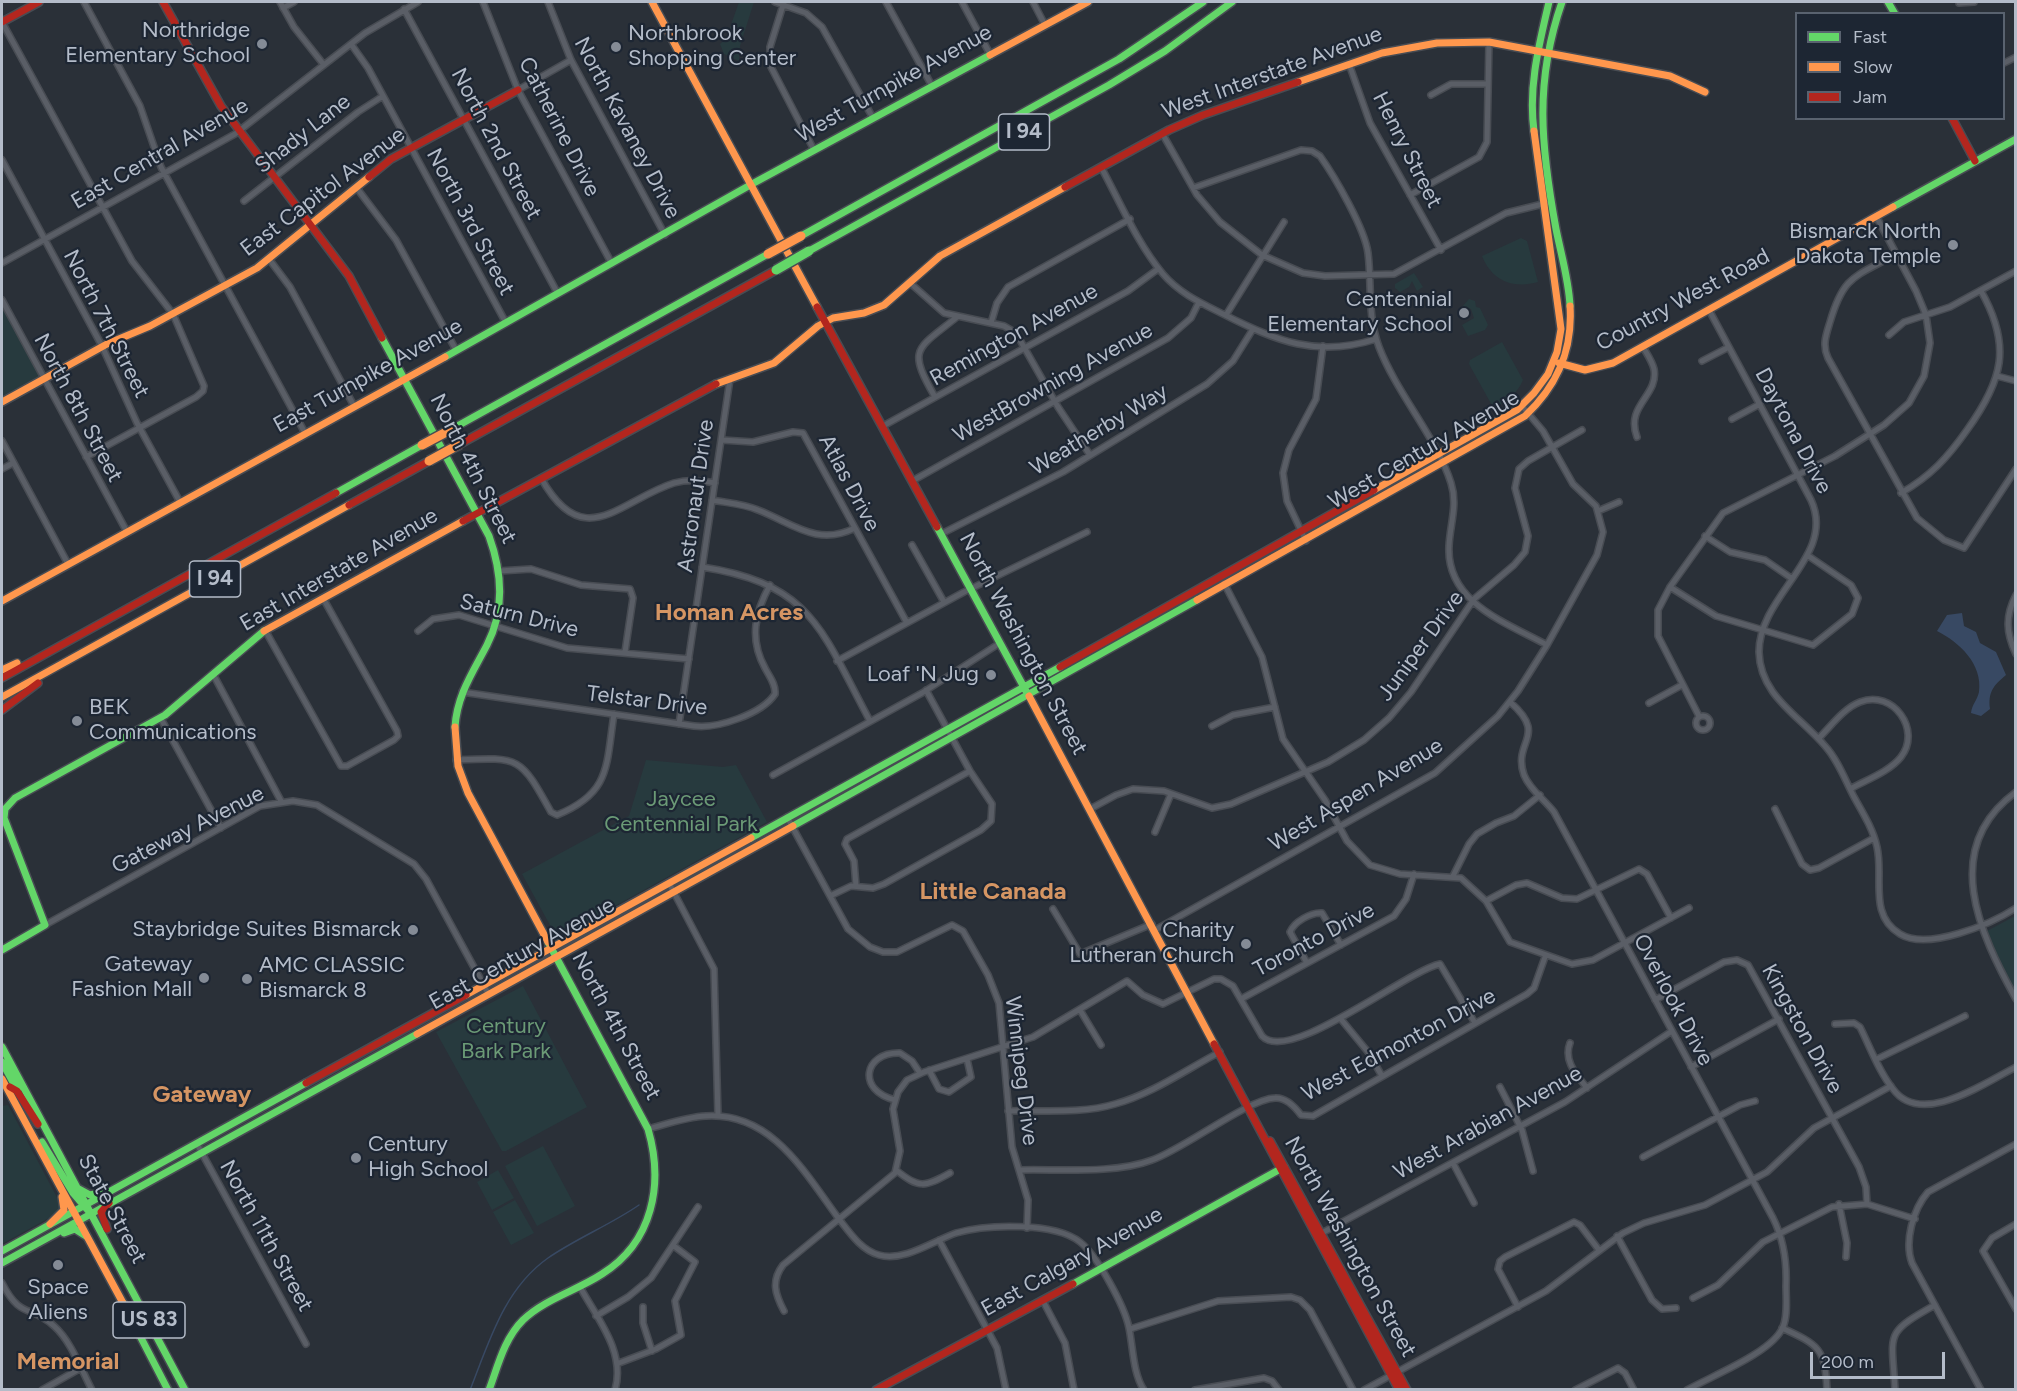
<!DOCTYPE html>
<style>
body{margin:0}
#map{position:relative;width:2017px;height:1391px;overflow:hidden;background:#2a3038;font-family:Figtree,sans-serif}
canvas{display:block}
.frame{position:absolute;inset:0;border:3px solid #b4bcc9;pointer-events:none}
.legend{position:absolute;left:1795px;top:12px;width:210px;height:108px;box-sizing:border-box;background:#1d2633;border:2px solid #59626f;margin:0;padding:8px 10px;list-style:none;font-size:18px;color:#b4bcc9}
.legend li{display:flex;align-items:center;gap:12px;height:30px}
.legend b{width:30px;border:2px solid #59626f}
.scale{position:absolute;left:1810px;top:1352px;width:135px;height:27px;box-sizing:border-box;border:3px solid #b4bcc9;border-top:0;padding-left:8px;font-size:18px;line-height:21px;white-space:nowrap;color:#b4bcc9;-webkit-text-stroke:4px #1d2633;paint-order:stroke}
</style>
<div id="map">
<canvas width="2017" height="1391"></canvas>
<div class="frame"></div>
<ul class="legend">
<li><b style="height:8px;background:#63d668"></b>Fast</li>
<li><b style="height:8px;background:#ff974d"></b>Slow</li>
<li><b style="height:8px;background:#b3261e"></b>Jam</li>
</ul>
<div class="scale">200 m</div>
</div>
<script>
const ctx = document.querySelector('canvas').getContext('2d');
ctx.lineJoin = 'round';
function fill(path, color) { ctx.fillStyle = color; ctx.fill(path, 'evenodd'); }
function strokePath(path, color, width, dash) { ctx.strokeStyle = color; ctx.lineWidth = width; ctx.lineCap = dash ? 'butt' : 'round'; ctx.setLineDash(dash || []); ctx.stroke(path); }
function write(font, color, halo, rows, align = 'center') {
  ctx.font = font + ' Figtree,sans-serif'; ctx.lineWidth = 4.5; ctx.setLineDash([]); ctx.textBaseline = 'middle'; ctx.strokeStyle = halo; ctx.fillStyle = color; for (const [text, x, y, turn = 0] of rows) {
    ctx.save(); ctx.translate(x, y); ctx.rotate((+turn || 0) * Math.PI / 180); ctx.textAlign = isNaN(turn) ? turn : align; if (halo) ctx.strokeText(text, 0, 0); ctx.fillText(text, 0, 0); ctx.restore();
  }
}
fill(new Path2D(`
 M739,2H754L740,46L739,61L724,54L720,44L726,39Z
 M1521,238L1527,241L1538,282C1513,289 1492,281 1482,256Z
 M1414,273L1423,287L1417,291L1412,281L1409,287L1400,292L1395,288V284Z
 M1469,299L1475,301L1476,307L1480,308L1488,325L1485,330L1468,336L1462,325L1474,318L1471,309L1467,308L1464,311L1462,307Z
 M2,300L44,378L2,402Z
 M1502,342L1523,380C1517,394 1507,401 1494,409L1469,364L1470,360Z
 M646,760L723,767L736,765L767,822L557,938L522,874L629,816Z
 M2015,916V991L1997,957L1987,931Z
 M523,986L587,1107L506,1151H502L436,1032Z
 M8,1105L61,1205L58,1213L2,1244V1106Z
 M543,1146L575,1206L537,1226L505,1166Z
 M498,1170L514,1198L492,1210L477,1182Z
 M515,1200L534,1233L511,1245L493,1212Z`), '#273a3e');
fill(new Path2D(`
 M1962,613L1964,626L1976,632L1980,643L1996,652L2006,675C1993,686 1988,692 1990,709L1981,716L1971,713C1972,704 1977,701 1979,692C1983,664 1959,642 1937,631L1947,615Z`), '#384963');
strokePath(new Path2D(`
 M470,1390C489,1342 504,1289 548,1258C577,1238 610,1225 639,1205`), '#384963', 1.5);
const street = new Path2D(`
 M84,2L140,106L161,167L305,433
 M280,2L294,27L324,65
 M483,2L518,90L612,264
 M548,2L571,60L665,235
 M775,2L806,13L822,27L873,118
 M784,2L770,47L771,67L814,150
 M886,2L932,86
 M962,2L990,54
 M1033,2L1045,25
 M1959,3L1974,2
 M283,8L294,2
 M404,9L558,294
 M2,22L132,261L173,314L204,386L203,391L196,397L86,457
 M351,44L368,68L506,323
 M2004,63L2016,57
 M1349,64L1370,123L1441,250
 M518,90L571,60
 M1431,95L1451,84H1488
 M1162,133L1197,195L1220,222L1262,255L1303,273L1325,276L1394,274L1506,213L1547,203
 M2,160L102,346L137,423L180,502
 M1101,167C1120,202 1137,243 1163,274C1179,293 1201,303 1223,314C1276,341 1317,358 1376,339
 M356,187L396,240L456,350
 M1193,188L1301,150L1312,151L1320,156C1335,177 1365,229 1368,253C1372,285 1367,315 1379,347C1397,394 1437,438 1451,483C1458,505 1450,524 1449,546C1446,603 1507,623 1547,645
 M1410,195L1479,157L1487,142L1489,42
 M244,201L358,112L383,96
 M1896,254C1856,277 1844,274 1830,322C1826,335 1822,345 1828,358L1917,518L1944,540L1964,548L2016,469
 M269,259L290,287L354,406
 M2,263L235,134L365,33L418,2
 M909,282L944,313L1004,326L1016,333L1058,407L1090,455
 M2,300L127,532
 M1709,310L1811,500C1837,556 1759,594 1759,652C1760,696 1800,716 1825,746C1838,760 1845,780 1854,797C1863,813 1873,829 1877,847C1884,877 1868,915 1900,934C1928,951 1991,924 2016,908
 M1226,315L1284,222
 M991,323L997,303L1008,287L1130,219
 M1889,335L1904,322L1950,307L2016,271
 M1702,361L1729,347
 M1997,376L2016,381
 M935,397C907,348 916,350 957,317
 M1732,419L1760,404
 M883,426L1128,291L1158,269
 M1637,437C1625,405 1659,396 1654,369C1652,361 1647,354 1643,347
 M722,440L753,442L793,432L803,433L907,623
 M2,441L68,564
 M2,469L13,463
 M541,478C584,555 620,500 674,483C688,479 701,480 715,483
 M912,481L1168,338L1191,318L1199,302
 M1901,493C1931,476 1948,457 1967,430C2003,380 2012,346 1981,291
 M712,500C728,503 744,504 758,510C792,523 817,547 855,528
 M1598,511L1619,502
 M941,534L1063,472L1207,384L1233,361L1253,329
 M1705,536L1730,552L1765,560L1791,578
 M1306,541L1287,501L1283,473L1289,450L1316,399L1323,346
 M912,545L944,602
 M702,567C813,584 822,632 870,721
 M499,571L531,569L581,585L630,589L633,598L625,652
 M1224,583L1262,657L1283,739L1325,800L1347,841L1370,865L1400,874L1461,878L1486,901L1510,942L1572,964L1593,960L1689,908
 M1670,587L1716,616L1813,645L1852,614L1858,598L1851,585L1807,555
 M2016,595C2005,616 2006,633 2016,654
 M265,630L341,766H347L394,740L398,736L397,731L323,598
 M418,631L433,619L459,615L567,648L689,659
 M837,661L964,592L1087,532
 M213,674L281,801
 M462,692L694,726C717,729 762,714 775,694C776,684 769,676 765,668C749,639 755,612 770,585
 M1510,702C1549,736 1512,741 1524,775C1530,790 1545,800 1554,812L1773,1218C1784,1240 1787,1262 1786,1286C1786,1299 1788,1315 1783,1327C1772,1353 1711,1376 1687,1390
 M1649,703L1682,685
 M1696 723a7 7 0 1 1 14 0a7 7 0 1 1-14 0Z
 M1699,716L1658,636V610L1670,587L1723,513L1835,456L1884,425L1909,403L1924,376L1930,343L1926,315L1916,291L1876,216
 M160,717L221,828
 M679,724L730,379
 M1212,726L1233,715L1275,707
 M1819,738C1831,726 1844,708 1860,702C1893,689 1922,730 1901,757C1889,772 1866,780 1850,789
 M456,760C520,757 520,756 551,812L557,815C611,793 606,766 614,714
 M773,775L922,693L1000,643
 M2016,792C1939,848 1980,934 2016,999
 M1090,809L1116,795L1133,789L1164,791L1212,808L1231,804L1328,762L1364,740L1389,718L1411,692L1474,599L1514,565L1525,552L1528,536L1515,488L1519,469L1528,461L1582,430
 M1775,809L1802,864L1810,870L1819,868L1874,838
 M787,817L848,929L870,947L883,952H897L952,925L963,931L988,975L999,1003L1012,1147L1028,1200L1027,1228
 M1155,832L1171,794
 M1453,876L1469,844L1477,834L1496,823L1514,816L1540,795
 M669,883L714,969L718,1116
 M856,886L854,861L845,844L847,839L970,771
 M830,896L851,886L873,888L884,884L981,830L991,821L992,804L970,771L926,690
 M1486,901L1516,885L1527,883L1562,898L1577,899L1639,869L1647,874L1671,918
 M1053,909L1080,954L1152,924
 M45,925L260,806L293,801L317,805L414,864L426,879L489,995
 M1155,930L1435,773L1498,716L1518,691L1547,645L1597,555L1603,532L1596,506L1573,484L1543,431L1522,406
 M1307,963L1290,932C1294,922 1311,912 1322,913L1341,945
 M1241,999L1394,916L1406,899L1414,874
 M1655,1000L1724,962L1737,960L1748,965L1859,1167L1866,1187L1867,1204
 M1080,1010L1101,1045
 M1340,1018L1368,1052L1382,1076
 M1835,1024L1854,1023L1860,1027C1870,1047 1879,1072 1893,1089C1921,1128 1986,1082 2016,1067
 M1570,1043C1563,1061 1577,1075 1587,1088
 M1877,1059L1965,1016
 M1691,1067L1779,1019
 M929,1070L939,1089L949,1092L971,1077L967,1059
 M1500,1087L1522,1130L1533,1171
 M895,1100C857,1091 863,1052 900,1053L912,1061L920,1073
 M1008,1111C1043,1110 1082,1114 1115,1104C1152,1094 1187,1069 1220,1052
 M648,1129C667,1124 686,1117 706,1116C772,1112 805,1173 839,1219C850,1233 861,1250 879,1255C904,1262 933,1241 956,1233C987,1224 1055,1222 1080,1242C1097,1255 1125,1307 1129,1328C1133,1347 1133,1374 1144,1390
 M197,1144L306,1344
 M1643,1157L1740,1105L1755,1101
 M1453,1163L1474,1203
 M896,1170C919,1189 925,1187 950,1173
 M1020,1170C1059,1169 1116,1174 1152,1160C1184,1149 1248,1099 1275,1098C1286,1097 1295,1107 1301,1115L1313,1116L1527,994L1534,988L1545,957
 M1839,1204L1847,1243L1846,1257
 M2016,1224L1992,1238L1983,1251L2016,1309
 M1320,1234L1565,1102L1672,1031
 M1617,1236L1652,1300L1662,1309L1676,1308
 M939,1240L997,1348L1006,1390
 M2,1283C21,1320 30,1304 54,1326C71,1341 81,1369 92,1390
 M580,1287C597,1318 626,1352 615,1390
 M1693,1298L1718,1285L1763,1242L1832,1207L1867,1204L1915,1219
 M1043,1301L1065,1343L1074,1390
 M643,1307V1323L652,1351
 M1518,1307L1498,1269L1500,1261L1505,1257L1574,1222L1580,1225L1599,1250
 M784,1311C775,1294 771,1281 783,1265L895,1173L900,1151L893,1109L898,1092L907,1080L924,1072L1033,1037L1127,981L1143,995L1163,1004L1214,979H1221L1233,986L1262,1036C1289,1065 1406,971 1440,964L1475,1023
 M596,1316L628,1297L651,1278L698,1207
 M1782,1328C1819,1345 1825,1348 1827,1390
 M1130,1329L1218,1301L1291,1297L1300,1300L1310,1310L1353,1390
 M619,1363L656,1349L681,1335L675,1301L695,1262L674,1246
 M42,1390L81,1368
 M1195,1390L1264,1378L1272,1381L1279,1390
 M1364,1390L1546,1291L1623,1233L1644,1223L1705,1205L1767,1172L1814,1128L1891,1086
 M1575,1390L1618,1368L1625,1373L1634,1390
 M1895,1390C1892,1333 1883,1334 1935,1305
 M1981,1390L1912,1263C1904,1242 1913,1209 1928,1192L2016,1144`);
const fast = new Path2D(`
 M1562,2C1534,82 1541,147 1556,229C1561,254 1569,281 1570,306
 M1888,2L1895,14
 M1534,131C1528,87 1539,45 1549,2
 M1893,207L2016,139
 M801,236L1119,59L1203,2
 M809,251L1109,85L1165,51L1232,2
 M382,338L489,536C502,572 505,610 487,645C473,672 457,695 455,727
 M445,357L752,184L990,55
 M452,429L768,254
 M336,493L422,445
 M937,527L1026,691
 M793,826L1197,600
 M751,838L1060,667
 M2,950L45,925L4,818L5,809L15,798L165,715L264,631
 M2,1047L185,1390
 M2,1062L14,1084L20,1087
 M42,1142L73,1193L91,1214
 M79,1189L90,1195L100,1193
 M64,1233L75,1229L86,1236
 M2,1251L306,1083
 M2,1263L417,1034
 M1073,1284L1284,1167
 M123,1303L168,1390
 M489,1390C498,1366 504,1339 523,1320C545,1299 576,1291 602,1274C653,1242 664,1184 648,1129L548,942`);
const slow = new Path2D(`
 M652,2L817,307
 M990,55L1088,2
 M1298,82L1382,53L1437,43L1489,42L1670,76L1705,92
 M1559,363L1585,370L1613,363L1893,207
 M716,384L774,363L818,326L833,318L864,313L884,305L940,256L1065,187
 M2,402L107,344L150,326L257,268L369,177
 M1374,490L1517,410L1534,393L1548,374L1557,352L1561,329L1534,131
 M1197,600L1525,416C1557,386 1573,351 1570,306
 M2,601L445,357
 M264,631L463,521
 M2,670L17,663
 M1029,696L1214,1044
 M2,697L349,505
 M455,727L458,766L468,793L548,942
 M466,995L751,838
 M417,1034L793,826
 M2,1079L123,1303
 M50,1224L64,1210L62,1197`);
const jam = new Path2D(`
 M163,2L221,106L349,276L382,338
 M2,22L39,2
 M1952,118L1975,161
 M369,177L391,159L518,90
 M1065,187L1169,130L1203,115L1298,82
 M817,307L937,527
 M460,444L776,270
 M349,505L429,461
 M463,521L716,384
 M1060,667L1374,490
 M2,678L336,493
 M2,710L38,683
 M1214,1044L1399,1390
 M306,1083L466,995
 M10,1087L17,1091L38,1124
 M1270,1141L1407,1390
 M107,1229L101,1212L109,1203
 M876,1390L1073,1284`);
strokePath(street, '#484c53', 8);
strokePath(fast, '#484c53', 10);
strokePath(slow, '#484c53', 10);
strokePath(jam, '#484c53', 10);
strokePath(street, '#5a5e66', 5);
strokePath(fast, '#63d668', 7);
strokePath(slow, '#ff974d', 7);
strokePath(jam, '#b3261e', 7);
const fastBridge = new Path2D(`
 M776,270L809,251`);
const slowBridge = new Path2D(`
 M768,254L801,236
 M422,445L452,429
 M429,461L460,444`);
strokePath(fastBridge, '#474c53', 12, []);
strokePath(slowBridge, '#474c53', 12, []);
strokePath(fastBridge, '#63d668', 9);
strokePath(slowBridge, '#ff974d', 9);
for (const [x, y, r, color] of [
 [262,44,6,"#848b96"],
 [616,47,6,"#848b96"],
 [1953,245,6,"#848b96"],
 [1464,313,6,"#848b96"],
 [991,675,6,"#848b96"],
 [77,721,6,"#848b96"],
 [413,930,6,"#848b96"],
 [1246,944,6,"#848b96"],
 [204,978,6,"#848b96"],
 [247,979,6,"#848b96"],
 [356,1158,6,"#848b96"],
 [58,1265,6,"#848b96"]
]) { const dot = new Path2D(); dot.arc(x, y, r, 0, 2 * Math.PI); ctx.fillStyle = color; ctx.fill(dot); strokePath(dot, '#1d2633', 2); }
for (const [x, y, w] of [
 [1024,132,51],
 [215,579,51],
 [149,1320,72]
]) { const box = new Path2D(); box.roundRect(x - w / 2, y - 18, w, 36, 4.5); ctx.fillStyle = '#1d2633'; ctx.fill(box); strokePath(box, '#b4bcc9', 1.5); }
write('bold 21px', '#b4bcc9', null, [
 ["I 94",1024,132],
 ["I 94",215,579],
 ["US 83",149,1320]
]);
write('22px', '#b4bcc9', '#1d2633', [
 ["Northridge",250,31],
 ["Elementary School",250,56],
 ["Northbrook",628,34,"left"],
 ["Shopping Center",628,59,"left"],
 ["Bismarck North",1941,232],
 ["Dakota Temple",1941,257],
 ["Centennial",1452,300],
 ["Elementary School",1452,325],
 ["Loaf 'N Jug",979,675],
 ["BEK",89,708,"left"],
 ["Communications",89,733,"left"],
 ["Staybridge Suites Bismarck",401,930],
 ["Charity",1234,931],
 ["Lutheran Church",1234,956],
 ["Gateway",192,965],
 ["Fashion Mall",192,990],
 ["AMC CLASSIC",259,966,"left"],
 ["Bismarck 8",259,991,"left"],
 ["Century",368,1145,"left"],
 ["High School",368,1170,"left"],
 ["Space",58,1288,"center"],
 ["Aliens",58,1313,"center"]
], 'right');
write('22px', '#b4bcc9', '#1d2633', [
 ["West Interstate Avenue",1272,73,-20],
 ["West Turnpike Avenue",894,84,-29],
 ["Catherine Drive",559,127,63],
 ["North Kavaney Drive",627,128,62],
 ["Shady Lane",303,134,-38],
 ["North 2nd Street",496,144,62],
 ["Henry Street",1407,150,63],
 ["East Central Avenue",160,154,-30],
 ["East Capitol Avenue",323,192,-37],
 ["North 3rd Street",470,222,62],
 ["Country West Road",1683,300,-28],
 ["North 7th Street",106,324,63],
 ["Remington Avenue",1014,335,-29],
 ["East Turnpike Avenue",368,376,-29],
 ["WestBrowning Avenue",1053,383,-29],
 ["North 8th Street",78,408,62],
 ["Weatherby Way",1099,430,-31],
 ["Daytona Drive",1793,431,62],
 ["West Century Avenue",1424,450,-30],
 ["North 4th Street",473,469,63],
 ["Atlas Drive",849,483,62],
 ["Astronaut Drive",696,496,-82],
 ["East Interstate Avenue",339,570,-30],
 ["Saturn Drive",519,616,14],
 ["North Washington Street",1023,644,62],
 ["Juniper Drive",1421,646,-54],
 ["Telstar Drive",647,701,7],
 ["West Aspen Avenue",1356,795,-31],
 ["Gateway Avenue",188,830,-27],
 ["Toronto Drive",1314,940,-28],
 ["East Century Avenue",522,954,-29],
 ["Overlook Drive",1673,1000,62],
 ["North 4th Street",616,1026,62],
 ["Kingston Drive",1802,1029,61],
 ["West Edmonton Drive",1399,1045,-28],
 ["Winnipeg Drive",1021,1071,83],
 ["West Arabian Avenue",1488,1123,-29],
 ["State Street",112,1209,62],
 ["North 11th Street",266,1236,61],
 ["North Washington Street",1350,1247,61],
 ["East Calgary Avenue",1072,1262,-29]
]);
write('22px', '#6b9a76', '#1d2633', [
 ["Jaycee",681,800],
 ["Centennial Park",681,825],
 ["Century",506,1027],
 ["Bark Park",506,1052]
]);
write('bold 24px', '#d59563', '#1d2633', [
 ["Homan Acres",729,613],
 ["Little Canada",993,892],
 ["Gateway",202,1095],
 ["Memorial",68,1362]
]);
</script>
